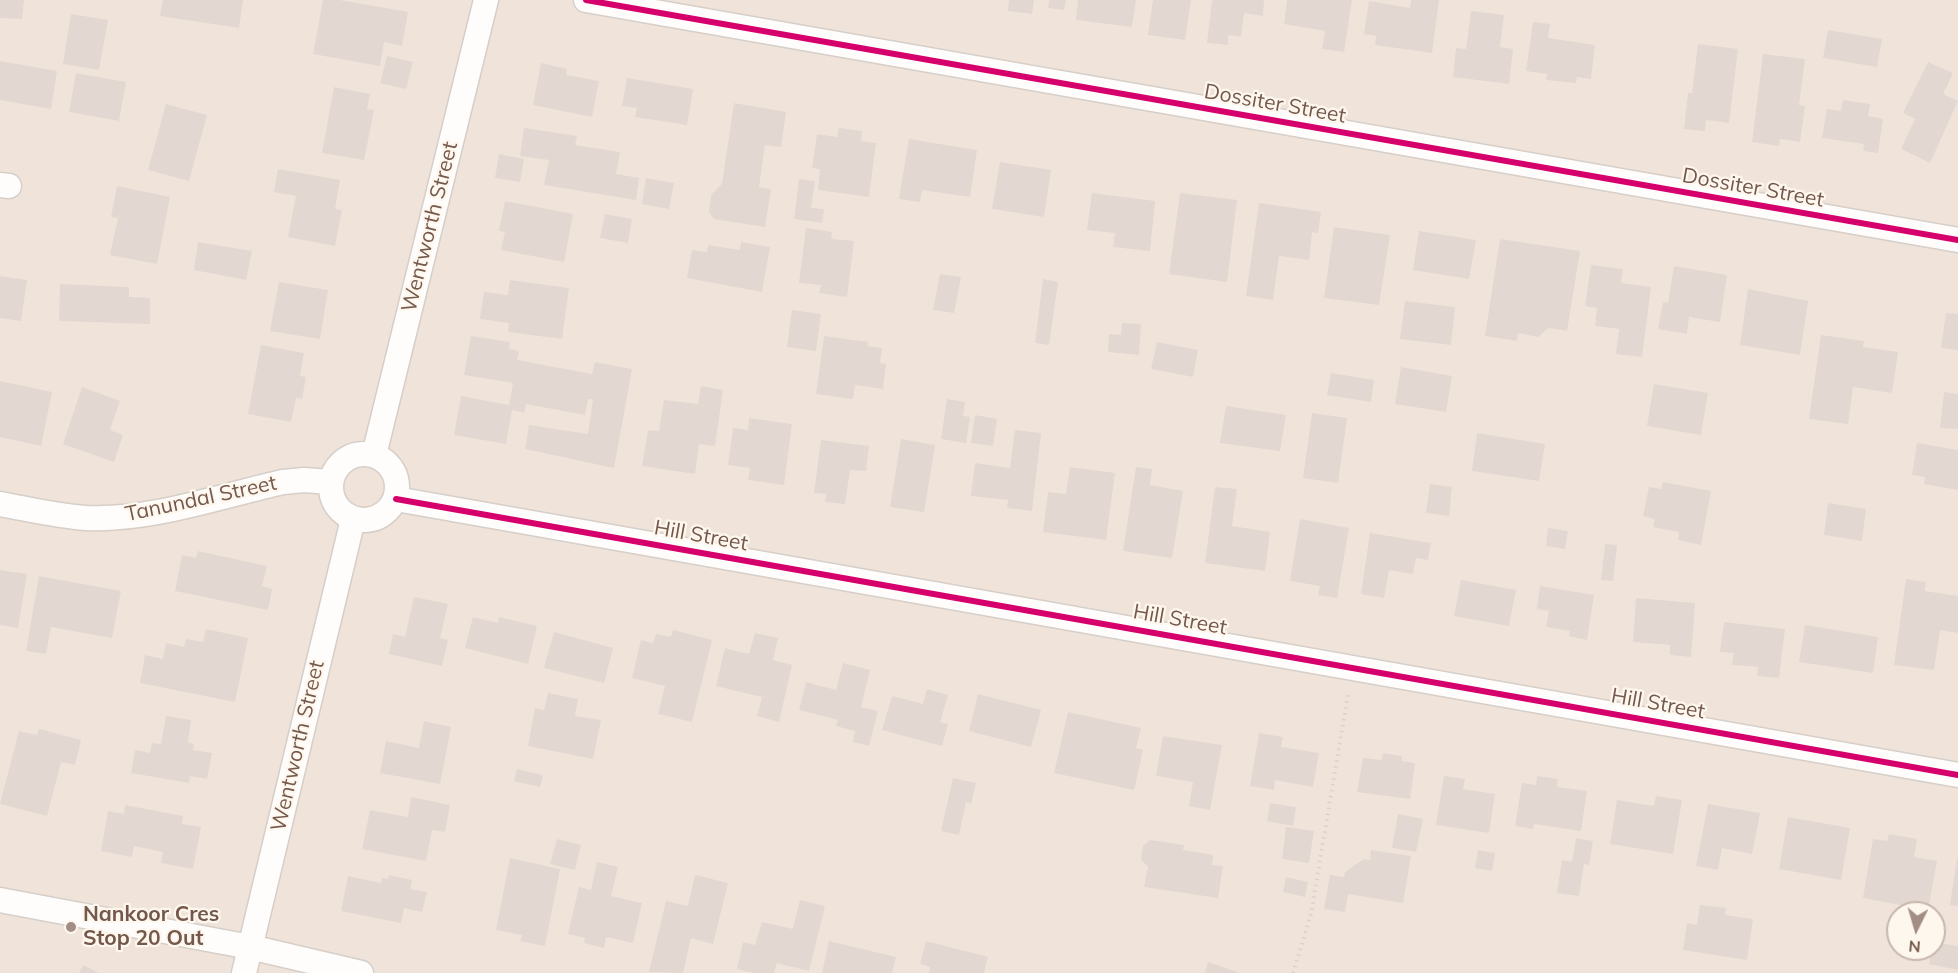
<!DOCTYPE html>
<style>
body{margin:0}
#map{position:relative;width:1958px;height:973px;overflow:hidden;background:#f7f2ec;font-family:Mulish,sans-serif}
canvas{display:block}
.north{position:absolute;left:1886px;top:901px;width:60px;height:60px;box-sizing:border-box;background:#fef7ee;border:2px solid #c7b7ad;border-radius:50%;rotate:185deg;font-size:16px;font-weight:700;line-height:24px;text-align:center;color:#75584c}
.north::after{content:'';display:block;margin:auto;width:21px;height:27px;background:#a28e84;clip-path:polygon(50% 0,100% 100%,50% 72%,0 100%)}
</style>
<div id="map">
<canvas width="1958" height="973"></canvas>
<div class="north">N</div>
</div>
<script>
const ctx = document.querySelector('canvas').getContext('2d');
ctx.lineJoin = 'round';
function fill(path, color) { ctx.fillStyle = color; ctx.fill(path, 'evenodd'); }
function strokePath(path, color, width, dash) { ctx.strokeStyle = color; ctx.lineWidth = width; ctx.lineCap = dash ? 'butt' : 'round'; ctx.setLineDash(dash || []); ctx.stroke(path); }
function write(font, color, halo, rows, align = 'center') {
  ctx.font = font + ' Mulish,sans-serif'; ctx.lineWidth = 4.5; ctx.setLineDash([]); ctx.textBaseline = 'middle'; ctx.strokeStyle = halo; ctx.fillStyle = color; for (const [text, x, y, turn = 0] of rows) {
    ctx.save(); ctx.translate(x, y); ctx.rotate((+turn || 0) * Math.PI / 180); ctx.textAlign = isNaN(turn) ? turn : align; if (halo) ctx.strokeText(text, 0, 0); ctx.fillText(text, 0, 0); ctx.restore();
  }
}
fill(new Path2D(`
 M0,0H1958V973H0ZM1898,913H1934V949H1898Z`), '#f0e4da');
fill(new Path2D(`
 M0,0H24L22,19L0,18Z
 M163,0H243L239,28L160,16Z
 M323,0H340L408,12L402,46L384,42L380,66L313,54Z
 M1009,0H1034L1032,14L1008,11Z
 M1049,0H1066L1064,10L1048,8Z
 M1078,0H1136L1132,27L1076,20Z
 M1153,0H1191L1185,40L1148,35Z
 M1212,0H1264L1263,16L1244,13L1241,37L1228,35V45L1207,43Z
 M1287,0H1352L1344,52L1322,49L1325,31L1284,24Z
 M1411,0H1439L1432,53L1375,45L1376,36L1364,34L1369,1L1410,8Z
 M1471,11L1504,15L1500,47L1513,49L1509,84L1453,77L1456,48L1466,49Z
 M71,14L108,20L99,70L63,64Z
 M1533,22L1550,24L1548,38L1595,45L1591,79L1577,77L1576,83L1546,80L1547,74L1526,71Z
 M1828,30L1882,39L1877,67L1823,58Z
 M1698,44L1738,49L1729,123L1706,120L1705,131L1684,129L1688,93H1692Z
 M1763,54L1805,59L1799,105L1805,106L1800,142L1780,139L1779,146L1752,142Z
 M387,56L413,62L406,89L380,83Z
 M0,61L57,71L51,109L0,100Z
 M1928,62L1953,73L1943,94L1958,101L1930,163L1901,149L1915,119L1903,113Z
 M541,63L567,69L566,75L599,81L592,117L533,105Z
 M76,73L126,82L119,121L69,112Z
 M627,78L693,89L687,125L635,117L637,108L622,106Z
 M334,87L370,94L367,109L374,110L364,160L322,153Z
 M1843,100L1870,104L1868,116L1883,119L1878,153L1863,151L1864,144L1822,138L1827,109L1841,111Z
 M734,103L786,112L781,147L765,145L759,187L771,189L765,227L714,219L709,212L711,195L722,184Z
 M166,104L207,115L189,181L148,170Z
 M524,128L577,136L575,145L620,152L616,174L639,178L636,200L544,185L549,160L520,156Z
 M839,128L862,131L861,141L876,143L869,197L818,190L820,169L812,168L817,134L837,137Z
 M909,139L977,150L970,197L922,190L920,202L899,199Z
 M499,154L524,159L520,182L495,178Z
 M1000,162L1051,170L1044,217L992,209Z
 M278,169L340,180L335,209L342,210L335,246L288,237L296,196L274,192Z
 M646,178L674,183L669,209L642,204Z
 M799,179L815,181L811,208L824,209L822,223L794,219Z
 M117,186L170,197L157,264L110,255L118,218L111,217Z
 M1092,193L1155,201L1150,251L1113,247L1115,233L1087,230Z
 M1180,193L1237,200L1227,282L1169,274Z
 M505,201L573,214L564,262L501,250L505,232L499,231Z
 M1259,203L1321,212L1318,233L1312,232L1309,260L1279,256L1273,300L1246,296Z
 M605,214L632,219L628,243L600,238Z
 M1334,227L1390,235L1379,305L1324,298Z
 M806,228L832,232L831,239L854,241L847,297L819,293L821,285L799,283Z
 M1419,231L1476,240L1469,279L1413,270Z
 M1500,239L1580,251L1567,331L1548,328L1538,337L1518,333L1517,341L1485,336Z
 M198,242L252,251L246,280L194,270Z
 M741,242L770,247L762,292L687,278L692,250L707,252L708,245L740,250Z
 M1591,265L1623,269L1621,283L1651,287L1642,357L1616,354L1619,329L1595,326L1597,308L1585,306Z
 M1674,266L1727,275L1720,322L1689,317L1687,334L1658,329L1663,302L1668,303Z
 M940,274L961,277L954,313L933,310Z
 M0,276L27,280L21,321L0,318Z
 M1043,279L1058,282L1049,345L1035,343Z
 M510,280L569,288L562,339L508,332L509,323L480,319L484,292L508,295Z
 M279,282L328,290L320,339L270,331Z
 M60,284L129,287V297L150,298V324L59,321Z
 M1748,289L1808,301L1800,355L1740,345Z
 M1405,301L1455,307L1451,345L1400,339Z
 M792,310L821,314L816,351L787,347Z
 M1946,313L1958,314V350L1941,348Z
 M1122,323L1141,324L1139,355L1108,352L1109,334L1121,335Z
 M1821,335L1864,341L1863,347L1898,352L1892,393L1853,387L1848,424L1809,419Z
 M471,336L510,342L509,349L519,351L517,360L592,374L595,362L632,369L614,468L525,449L529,425L588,434L593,399H588L585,415L526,404L524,413L512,410L506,444L454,435L461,396L509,405L513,383L464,375Z
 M824,336L868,342L867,346L882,348L880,363L886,364L883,389L855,385L853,399L816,394Z
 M1157,342L1198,350L1193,377L1151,369Z
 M261,345L304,353L300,376L306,377L302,399L296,398L291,422L248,414Z
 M1401,367L1452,376L1446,412L1395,404Z
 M1331,373L1374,380L1371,402L1327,395Z
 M0,381L52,392L41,446L0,437Z
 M1654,384L1708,393L1701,435L1647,426Z
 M701,386L723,390L715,446L699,444L695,474L642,466L648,430L659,431L664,400L698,404Z
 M82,387L120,401L110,430L123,435L114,462L63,444Z
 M1944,392L1958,394V429L1940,428Z
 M947,399L965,402L963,416L970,417L966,443L941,439Z
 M1226,406L1286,415L1280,451L1220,443Z
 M1312,413L1347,418L1338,483L1303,478Z
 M975,415L997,419L993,446L971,443Z
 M749,418L792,424L784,485L748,480L750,468L728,465L733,428L748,430Z
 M1015,430L1041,433L1032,511L1007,508L1008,500L971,496L975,463L1010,468Z
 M1477,433L1545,444L1539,481L1472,471Z
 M901,439L935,445L924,512L890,507Z
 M821,440L869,446L866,471L850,470L845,504L825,502L826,494L814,493Z
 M1917,443L1958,450V490L1924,484L1925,477L1912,475Z
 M1070,467L1115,473L1106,540L1043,532L1048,492L1066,494Z
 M1136,467L1152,469L1150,485L1183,491L1172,558L1123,551Z
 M1663,482L1711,491L1701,545L1678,540L1679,532L1653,527L1655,519L1643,516L1649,487L1661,489Z
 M1430,484L1452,487L1449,516L1426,513Z
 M1215,487L1237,489L1232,526L1270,532L1265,571L1205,563Z
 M1828,503L1866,509L1862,541L1824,535Z
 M1300,519L1349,528L1337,598L1318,595L1320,586L1290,581Z
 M1548,528L1568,531L1565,549L1546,546Z
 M1370,533L1431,543L1428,560L1416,558L1413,574L1389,570L1384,598L1361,594Z
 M1605,544L1617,545L1613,581L1601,580Z
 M198,551L267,566L262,586L272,589L268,610L175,591L182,555L196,558Z
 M0,570L27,574L18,628L0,625Z
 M39,576L121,591L112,638L51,627L46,654L26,651Z
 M1906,579L1926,582L1925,591L1958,596V633L1940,630L1934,670L1894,665Z
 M1461,580L1516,590L1509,626L1454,616Z
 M1540,586L1594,595L1587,640L1569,636L1570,631L1546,627L1549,611L1537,609Z
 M414,597L448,604L440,638L448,640L442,666L389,654L393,634L405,637Z
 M1636,598L1695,603L1691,657L1670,655V645L1633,642Z
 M473,617L498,623L499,617L537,626L528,664L465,648Z
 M1724,622L1785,629L1779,678L1757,676L1758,667L1732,665L1734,653L1720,652Z
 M1805,625L1878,637L1873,673L1799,662Z
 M206,629L248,638L235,702L140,683L145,655L163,659L166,643L184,647L186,639L203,642Z
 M673,630L712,640L692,722L658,714L665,686L632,678L641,640L653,643L656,634L671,637Z
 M554,632L613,648L604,683L544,668Z
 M755,633L778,638L773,660L792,665L779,722L757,716L762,697L716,686L725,648L749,654Z
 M843,663L870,670L861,707L878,711L869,746L853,742L855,731L836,726L838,720L799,710L806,682L836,690Z
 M927,689L948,695L940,722L948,724L942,746L882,730L892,696L923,704Z
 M548,693L578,699L575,716L601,720L593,759L528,746L535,708L544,710Z
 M978,694L1041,710L1031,747L969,731Z
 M1068,712L1141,728L1136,748L1143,750L1134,790L1054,773Z
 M166,716L191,720L188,742L194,744L193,750L212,753L207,779L190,776L189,783L131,773L135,750L150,753L152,743L161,744Z
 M424,721L451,727L440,784L380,773L386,741L419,748Z
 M39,729L81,740L75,765L61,762L47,816L0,804L19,731L37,735Z
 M1259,733L1283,737L1281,747L1319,753L1313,787L1275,780L1274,790L1250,786Z
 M1163,736L1222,745L1210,810L1189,806L1193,782L1156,776Z
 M1383,753L1402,756V761L1415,763L1410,799L1357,792L1363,758L1382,760Z
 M517,769L543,775L540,787L514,781Z
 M1444,776L1465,779L1463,789L1495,794L1489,833L1436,825Z
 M1537,776L1558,779L1557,787L1587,791L1581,831L1534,824L1533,829L1515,826L1522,783L1536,785Z
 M953,778L976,783L971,804L966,802L959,835L941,831Z
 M1656,796L1682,800L1673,854L1610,844L1617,800L1654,806Z
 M411,797L450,805L445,832L432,830L426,861L362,849L370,810L408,817Z
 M1270,803L1296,807L1293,826L1267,821Z
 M1708,804L1760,813L1752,854L1722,848L1718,870L1696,866Z
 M125,805L183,816L182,824L201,827L193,869L161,863L163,852L134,846L132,857L101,851L108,811L124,814Z
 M1398,814L1423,819L1416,852L1392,848Z
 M1788,817L1850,828L1841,880L1779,869Z
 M1286,827L1314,831L1309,863L1282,859Z
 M1889,834L1917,839L1914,857L1937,861L1928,910L1863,898L1873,839L1887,841Z
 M1576,838L1593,841L1589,865L1584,864L1579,896L1557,893L1562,860L1572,862Z
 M557,839L581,845L575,870L550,864Z
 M1150,840L1184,845L1183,850L1213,855L1212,865L1223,866L1218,898L1144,887L1148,867L1141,859L1143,846Z
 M1371,850L1411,856L1403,903L1348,894L1345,912L1324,909L1330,875L1344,877L1345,872L1364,859L1370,860Z
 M1478,850L1495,853L1492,871L1475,868Z
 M510,858L560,869L545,946L520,941L522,935L496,930Z
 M1957,858H1958V906L1950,905Z
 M597,862L618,867L611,896L642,903L633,943L606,937L604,948L584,943L585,938L568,934L579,887L591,890Z
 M389,875L412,880L410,889L427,892L422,912L404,908L401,923L341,911L348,876L381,883L382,878L388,879Z
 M695,875L728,883L713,944L691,938L683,973L649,972L666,901L688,906Z
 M1286,877L1308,882L1305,897L1283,892Z
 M800,900L825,906L809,971L777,963L774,973H754L737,969L743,942L755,945L762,922L793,929Z
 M1700,905L1726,908L1725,915L1753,919L1747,960L1683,950L1687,923L1697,925Z
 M829,941L896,957L892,973H822Z
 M926,941L988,957L984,973H929L930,967L920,964Z
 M1934,942L1958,946V970L1929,964Z
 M1208,962L1240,973H1205Z
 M83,965L99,973H79Z`), '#e2d8d1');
const minor = new Path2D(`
 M586,0L1958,240
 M0,185L9,186
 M331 487a33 33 0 1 1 66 0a33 33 0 1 1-66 0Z
 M374,455L486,0
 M396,499L1958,775
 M0,504C28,509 57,516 86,518C151,521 220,496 283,482L304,480L331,482
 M0,900L250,947L361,973
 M244,973L353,519`);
strokePath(minor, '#d6cec8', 27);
strokePath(new Path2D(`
 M1293,973L1311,914L1348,694`), '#dad2cf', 4, [1.5, 4.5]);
strokePath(minor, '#fefdfc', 24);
strokePath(new Path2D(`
 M586,0L1958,240
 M396,499L1958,775`), '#d6006c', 6);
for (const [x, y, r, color] of [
 [71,927,6,"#a28e84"]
]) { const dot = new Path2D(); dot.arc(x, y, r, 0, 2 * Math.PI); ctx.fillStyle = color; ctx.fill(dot); strokePath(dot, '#fef7ee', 2); }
write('21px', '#75584c', '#fef7ee', [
 ["Dossiter Street",1275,104,10],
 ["Dossiter Street",1753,188,10],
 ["Wentworth Street",430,227,-76],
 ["Tanundal Street",201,499,-12],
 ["Hill Street",701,536,10],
 ["Hill Street",1180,620,10],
 ["Hill Street",1658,704,10],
 ["Wentworth Street",298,746,-77]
]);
write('bold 21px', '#75584c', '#fef7ee', [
 ["Nankoor Cres",83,915],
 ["Stop 20 Out",83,939]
], 'left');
</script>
